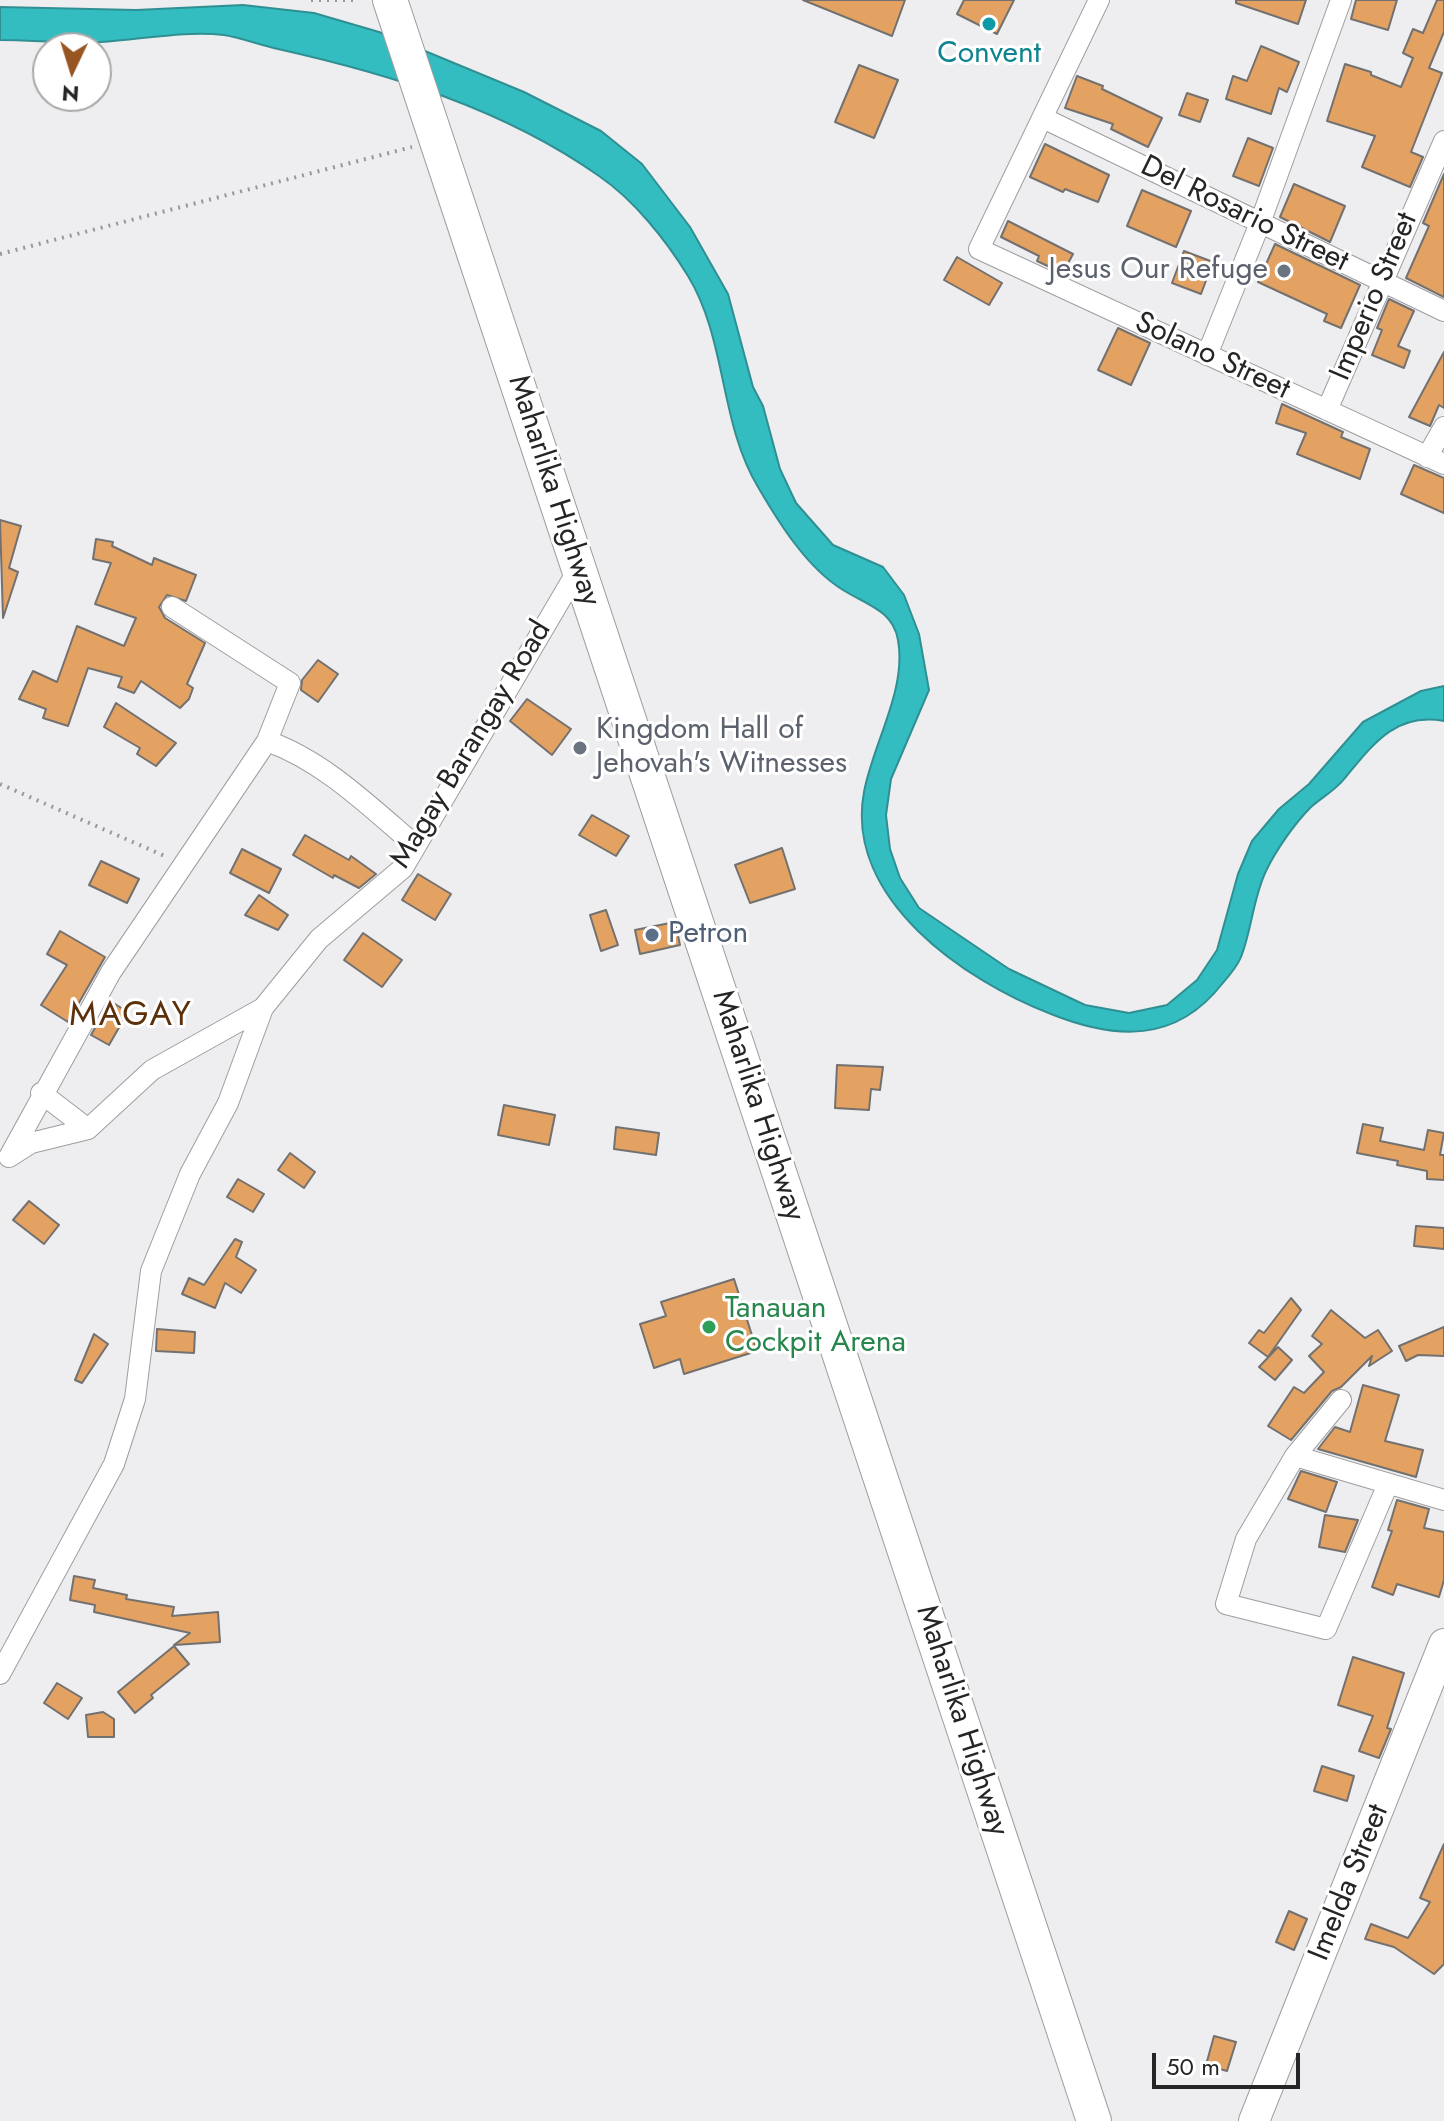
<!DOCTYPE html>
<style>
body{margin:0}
#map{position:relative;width:1444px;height:2121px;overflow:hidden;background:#eeeef0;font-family:Jost,sans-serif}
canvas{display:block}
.north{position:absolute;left:32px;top:32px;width:80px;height:80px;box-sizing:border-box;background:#fff;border:2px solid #a8a8a8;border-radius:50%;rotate:184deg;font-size:22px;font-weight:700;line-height:32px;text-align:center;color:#252526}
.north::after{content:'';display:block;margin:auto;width:28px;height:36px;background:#975522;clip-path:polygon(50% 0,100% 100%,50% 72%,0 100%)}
.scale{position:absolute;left:1152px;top:2053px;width:148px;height:36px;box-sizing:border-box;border:4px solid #252526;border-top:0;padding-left:10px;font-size:24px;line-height:28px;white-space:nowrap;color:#252526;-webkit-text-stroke:6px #fff;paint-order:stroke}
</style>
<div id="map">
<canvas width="1444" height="2121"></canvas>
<div class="north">N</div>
<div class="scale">50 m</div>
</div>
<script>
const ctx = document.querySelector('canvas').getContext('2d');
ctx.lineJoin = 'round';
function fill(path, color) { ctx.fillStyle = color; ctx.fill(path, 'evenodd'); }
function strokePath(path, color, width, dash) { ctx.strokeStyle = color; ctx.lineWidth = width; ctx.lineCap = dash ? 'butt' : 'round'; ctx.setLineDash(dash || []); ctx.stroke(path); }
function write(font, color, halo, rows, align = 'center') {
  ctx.font = font + ' Jost,sans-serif'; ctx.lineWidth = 6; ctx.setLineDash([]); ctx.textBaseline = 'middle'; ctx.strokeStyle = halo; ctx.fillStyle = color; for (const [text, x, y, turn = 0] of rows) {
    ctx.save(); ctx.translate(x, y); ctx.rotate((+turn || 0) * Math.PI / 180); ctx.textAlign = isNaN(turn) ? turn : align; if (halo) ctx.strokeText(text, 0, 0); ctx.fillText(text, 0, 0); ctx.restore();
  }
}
const water = new Path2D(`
 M243,5L314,13L379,32L524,92L601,131L642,164L690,227L728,294L753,387L763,406L780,469L796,503L833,545L883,567L904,595L919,634L929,690L891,779L886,815L890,849L900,878L919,908L1009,969L1085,1005L1129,1013L1167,1005L1197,980L1217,950L1238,874L1252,841L1279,809L1309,784L1363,722L1421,691L1444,686V721C1396,712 1373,744 1345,778C1336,790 1322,797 1311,807C1295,823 1276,850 1266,871C1253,898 1252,929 1241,957C1237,967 1229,976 1222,984C1176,1043 1116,1040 1051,1014C965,981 844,899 864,792C873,743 907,690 898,640C893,610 865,604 843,590C807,568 779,523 758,487C719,422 727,340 688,276C666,240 634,200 599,176C504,109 390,74 278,49C260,45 242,38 224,35C185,30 140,40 101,42C68,44 33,40 0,40V7L136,10Z`);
fill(water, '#34bdc0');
strokePath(water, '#308f92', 2);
const building = new Path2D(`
 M803,0H905L892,36Z
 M964,0H1014L997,34L957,14Z
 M1236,0H1306L1298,24L1236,3Z
 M1356,0H1397L1388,30L1351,19Z
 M1437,0H1444V32L1429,68L1442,73L1411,152L1423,157L1410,187L1362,167L1375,136L1327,121L1345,64L1371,72V75L1401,87L1413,58L1403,53L1413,29L1423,33Z
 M1261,46L1299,62L1287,92L1279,88L1271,114L1226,99L1233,76L1247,81Z
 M859,65L898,80L874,138L835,122Z
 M1077,76L1103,86L1102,89L1162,118L1148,147L1111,129L1113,124L1065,108Z
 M1187,93L1208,100L1200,122L1179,115Z
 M1248,138L1273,148L1259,186L1233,176Z
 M1045,144L1109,175L1098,202L1065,189L1063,192L1030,177Z
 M1444,174V297L1406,278L1429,226L1423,223Z
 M1294,184L1345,206L1330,242L1280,217Z
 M1142,190L1191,211L1176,247L1127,226Z
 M1008,221L1073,254L1063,273L1037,261L1039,256L1001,237Z
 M1275,244L1360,285L1341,328L1324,321L1327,314L1258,282Z
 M1184,251L1213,262L1201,294L1172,283Z
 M957,257L1002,283L989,305L944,280Z
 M1389,299L1414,311L1398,346L1410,351L1404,368L1372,355L1382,330L1377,328Z
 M1118,328L1150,343L1131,385L1098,370Z
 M1444,352V408L1439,405L1430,426L1409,417Z
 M1282,404L1343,432L1341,437L1370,449L1360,479L1297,454L1306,433L1276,423Z
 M1414,465L1444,478V513L1401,494Z
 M0,520L21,526L9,568L18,572L3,618Z
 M96,539L113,542L112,546L152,565L154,558L196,575L186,601L167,595L159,607L165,618L205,643L187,684L193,688L189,699L180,708L141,681L134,693L118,687L122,677L88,668L68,726L43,718L46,709L19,699L33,671L57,682L77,626L124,646L136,618L95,604L111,563L93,559Z
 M318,660L338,674L318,702L301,690L302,680Z
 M527,699L571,729L552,755L510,721Z
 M116,703L176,743L156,766L137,754L140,748L104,727Z
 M592,815L629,836L616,856L579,835Z
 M305,835L349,860L351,856L376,874L359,888L334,875L333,878L293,855Z
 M782,848L795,889L750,903L735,865Z
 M242,849L281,869L269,893L230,873Z
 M101,861L139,879L127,903L89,885Z
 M418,874L451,894L435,920L402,900Z
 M259,895L288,915L278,930L245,915Z
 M606,910L618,945L601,951L590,915Z
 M675,922L680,945L640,954L635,930Z
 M60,931L105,957L68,1022L41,1005L67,965L47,954Z
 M363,933L402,960L382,987L344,960Z
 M110,1001L128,1012L109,1045L91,1035Z
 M837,1065L883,1067L880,1090L871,1089L869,1110L835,1108Z
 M504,1105L555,1115L549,1145L498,1135Z
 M1363,1124L1383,1128L1380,1141L1424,1150L1428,1130L1444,1133L1440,1155H1444V1180L1427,1179V1171L1397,1165L1398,1161L1357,1153Z
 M616,1127L659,1133L656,1155L614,1149Z
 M290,1153L315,1172L304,1188L278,1170Z
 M238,1179L264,1194L253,1212L227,1197Z
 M29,1201L59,1225L44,1244L13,1220Z
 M1416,1226L1444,1228V1249L1414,1246Z
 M235,1239L242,1242L236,1257L256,1270L241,1293L225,1283L215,1308L182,1294L189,1278L204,1285Z
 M734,1279L757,1351L684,1374L680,1359L654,1368L640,1324L666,1316L661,1302Z
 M1291,1298L1301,1310L1268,1357L1249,1343L1259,1330L1264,1333Z
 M1331,1310L1365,1338L1378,1330L1392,1351L1369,1366L1372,1356L1341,1387L1332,1391L1291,1440L1268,1426L1294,1387L1304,1393L1324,1372L1309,1356L1322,1344L1312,1336Z
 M1444,1327V1356L1418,1355L1406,1361L1399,1346Z
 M157,1329L195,1332L194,1353L156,1351Z
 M94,1334L108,1344L82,1383L75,1380Z
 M1278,1347L1292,1360L1275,1380L1259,1367Z
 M1363,1385L1399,1395L1385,1441L1423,1450L1416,1477L1318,1449L1335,1427L1350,1432Z
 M1301,1471L1337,1482L1326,1512L1288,1499Z
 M1397,1500L1429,1509L1424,1528L1444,1532V1580L1439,1597L1397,1584L1393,1595L1372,1587L1392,1531L1388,1530Z
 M1325,1515L1358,1520L1345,1552L1319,1547Z
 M74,1576L95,1580L93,1588L127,1595L126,1599L174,1607L172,1616L218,1612L220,1642L174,1645L190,1633L94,1612L95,1605L70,1600Z
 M174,1646L189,1664L151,1695L153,1698L135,1713L118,1692Z
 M1353,1657L1404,1673L1387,1728L1391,1729L1379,1758L1359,1751L1373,1716L1338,1705Z
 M57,1683L82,1698L68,1719L44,1703Z
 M103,1712L114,1719V1737H88L86,1715Z
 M1322,1766L1354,1776L1347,1801L1314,1791Z
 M1444,1844V1964L1434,1974L1394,1947L1365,1939L1371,1924L1408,1938L1430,1902L1420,1898Z
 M1289,1911L1307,1919L1294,1950L1276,1942Z
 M1214,2036L1236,2042L1227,2071L1206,2065Z`);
fill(building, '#e4a262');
strokePath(building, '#737170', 2);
const street = new Path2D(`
 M1099,0L979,249L1444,464
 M1043,118L1444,311
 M1207,355L1260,223L1341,0
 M1327,410L1444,141
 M1427,457L1444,427
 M172,607L290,683L267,741
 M41,1093L88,1129
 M9,1157L31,1143L88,1129L152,1070L263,1008L319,939L403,868L579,568
 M9,1157L111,972L267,741C324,761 370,807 416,846
 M1341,1400L1295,1456L1444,1500
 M1295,1456L1246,1539L1226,1604L1326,1629L1388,1484
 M0,1674L114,1464L135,1399L151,1271L190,1174L228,1103L263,1008`);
const primary = new Path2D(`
 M1254,2121L1444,1644`);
const highway = new Path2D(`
 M390,0L1094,2121`);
strokePath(street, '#9e9da0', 22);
strokePath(primary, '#9e9da0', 32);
strokePath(highway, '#9e9da0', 36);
strokePath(new Path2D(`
 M311,0H357
 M0,254L412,147
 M0,784L167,857`), '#989899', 4, [2, 6]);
strokePath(street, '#fff', 20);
strokePath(primary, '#fff', 30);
strokePath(highway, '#fff', 34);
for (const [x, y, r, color] of [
 [989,24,8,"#0f9aa8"],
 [1284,271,8,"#6b7280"],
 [580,748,8,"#6b7280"],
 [652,935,8,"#5c6f8a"],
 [709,1327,8,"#2e9e5b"]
]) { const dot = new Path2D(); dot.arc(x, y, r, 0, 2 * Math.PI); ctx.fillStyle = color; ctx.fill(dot); strokePath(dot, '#fff', 3); }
write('30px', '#0d838f', '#fff', [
 ["Convent",989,55]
]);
write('30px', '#252526', '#fff', [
 ["Del Rosario Street",1244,215,26],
 ["Imperio Street",1375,297,-67],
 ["Solano Street",1212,357,25],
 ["Maharlika Highway",553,491,72],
 ["Magay Barangay Road",472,745,-59],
 ["Maharlika Highway",757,1106,72],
 ["Maharlika Highway",961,1721,72],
 ["Imelda Street",1350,1883,-68]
]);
write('30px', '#5b616d', '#fff', [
 ["Jesus Our Refuge",1268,271],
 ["Kingdom Hall of",596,731,"left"],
 ["Jehovah's Witnesses",596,765,"left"]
], 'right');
write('30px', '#4e5e75', '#fff', [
 ["Petron",668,935]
], 'left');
write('30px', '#27864d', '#fff', [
 ["Tanauan",725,1310],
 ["Cockpit Arena",725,1344]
], 'left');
ctx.letterSpacing = '2px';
write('34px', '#5d300c', '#fff', [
 ["MAGAY",131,1017]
]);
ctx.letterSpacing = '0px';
</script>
